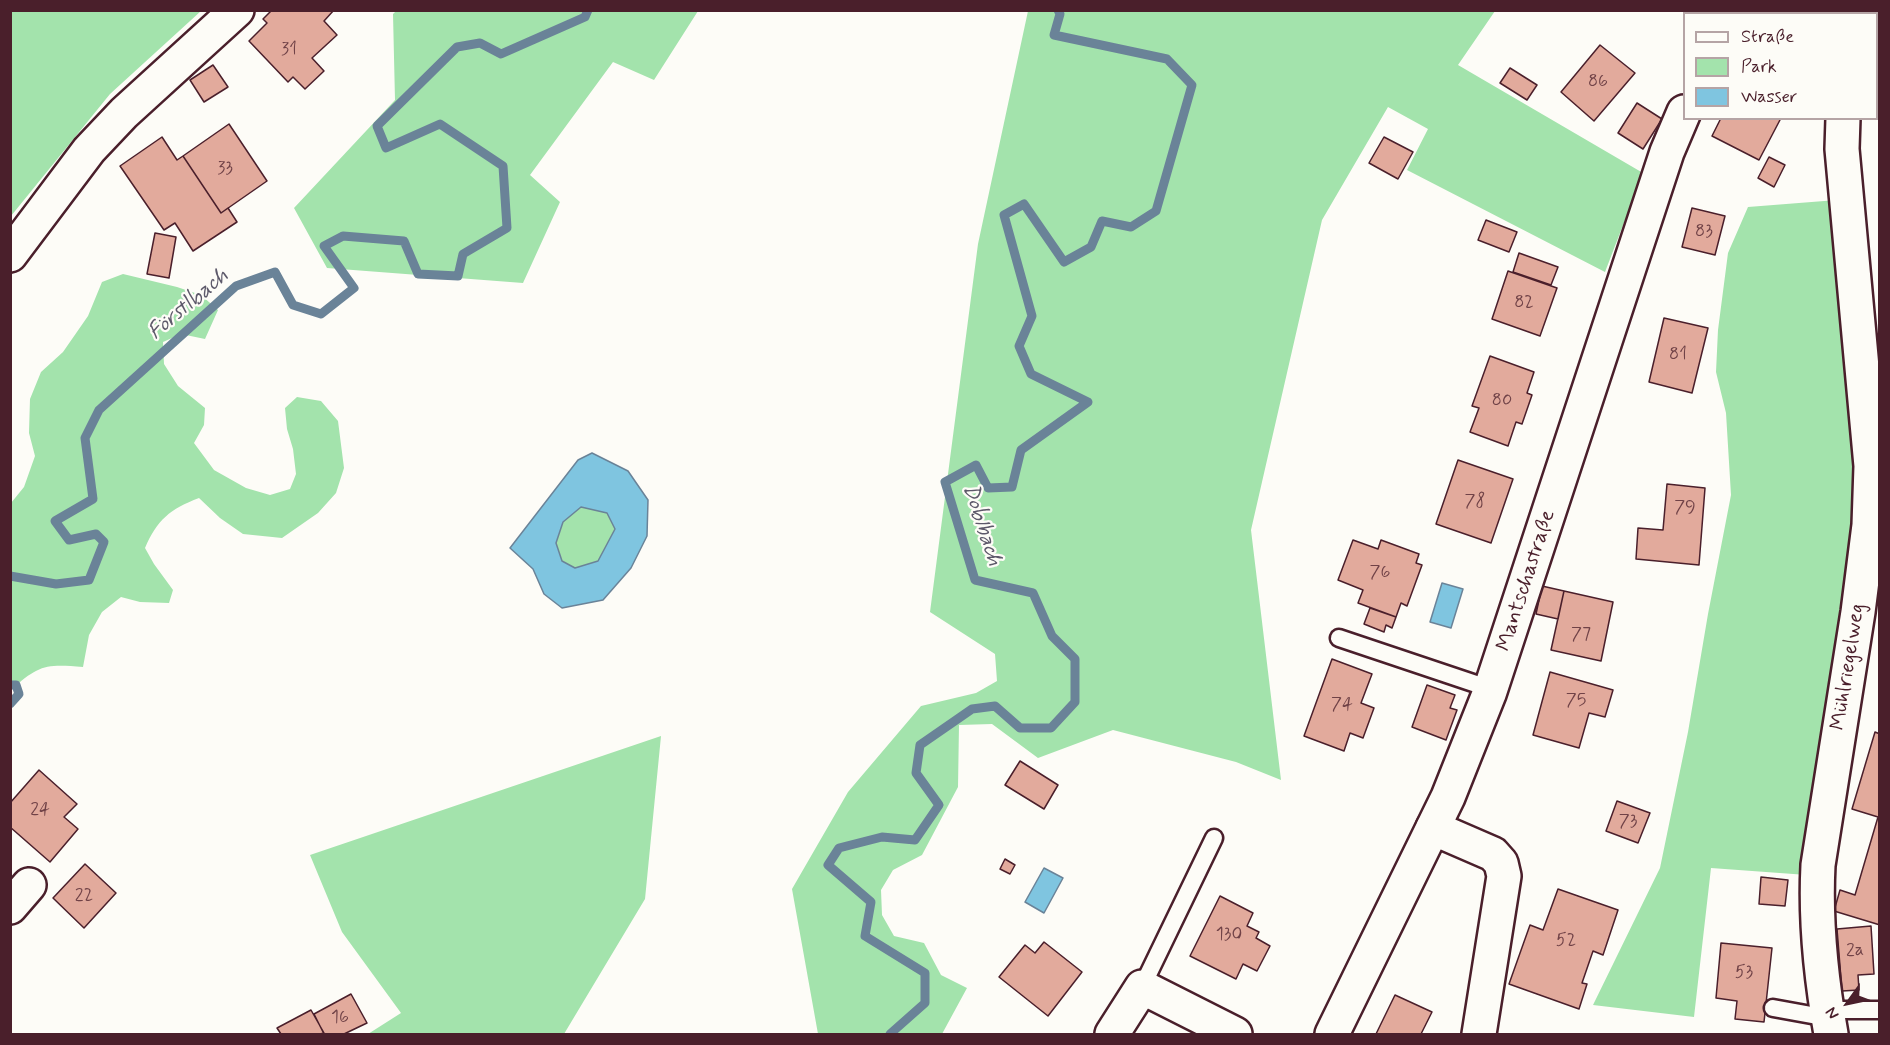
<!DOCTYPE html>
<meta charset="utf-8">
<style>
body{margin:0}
#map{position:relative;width:1890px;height:1045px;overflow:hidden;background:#fdfcf7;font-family:Mynerve,sans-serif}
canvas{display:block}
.frame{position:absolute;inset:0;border:12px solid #4a1f2b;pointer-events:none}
.legend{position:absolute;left:1683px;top:12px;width:195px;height:108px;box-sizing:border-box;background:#fdfcf7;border:2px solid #b5a4a5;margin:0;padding:8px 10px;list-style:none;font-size:18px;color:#4a1f2b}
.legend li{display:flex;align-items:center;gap:12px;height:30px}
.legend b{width:30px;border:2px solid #b5a4a5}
.north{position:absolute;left:1818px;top:973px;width:60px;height:60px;-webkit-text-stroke:4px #fdfcf7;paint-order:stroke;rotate:237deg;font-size:16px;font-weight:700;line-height:24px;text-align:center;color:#4a1f2b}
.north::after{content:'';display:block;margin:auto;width:21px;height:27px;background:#4a1f2b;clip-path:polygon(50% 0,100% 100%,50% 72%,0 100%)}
</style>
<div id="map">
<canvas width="1890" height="1045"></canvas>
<div class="frame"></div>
<ul class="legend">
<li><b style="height:8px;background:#fdfcf7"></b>Straße</li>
<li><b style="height:16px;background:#a3e3ac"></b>Park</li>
<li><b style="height:16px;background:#7fc5e0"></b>Wasser</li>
</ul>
<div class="north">N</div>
</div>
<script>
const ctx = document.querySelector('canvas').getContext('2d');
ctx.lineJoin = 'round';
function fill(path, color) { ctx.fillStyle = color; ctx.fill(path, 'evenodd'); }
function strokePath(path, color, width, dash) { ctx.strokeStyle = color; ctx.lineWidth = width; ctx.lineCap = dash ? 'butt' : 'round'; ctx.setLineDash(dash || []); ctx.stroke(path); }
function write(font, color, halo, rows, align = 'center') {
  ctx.font = font + ' Mynerve,sans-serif'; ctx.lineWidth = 4.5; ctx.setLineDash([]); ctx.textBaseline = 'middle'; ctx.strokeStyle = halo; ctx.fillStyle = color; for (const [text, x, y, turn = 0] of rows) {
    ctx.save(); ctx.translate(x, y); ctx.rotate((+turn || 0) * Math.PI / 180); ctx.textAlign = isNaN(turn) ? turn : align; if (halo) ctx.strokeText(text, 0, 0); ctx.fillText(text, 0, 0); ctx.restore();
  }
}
fill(new Path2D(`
 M11,10L201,11L110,94L11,216Z
 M396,11V10L698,11L654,80L613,62L530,175L560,202L523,283L327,268L294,208L395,100L393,14Z
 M1028,11H1495L1458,65L1643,173L1605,272L1407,170L1428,129L1388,107L1322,220L1251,530L1281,780L1236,762L1113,730L1038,758L992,724L959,725L958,787L922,855L893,870L881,890L882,915L894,936L924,943L941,975L967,988L942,1034H818L792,889L848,792L921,706L976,693L997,681L995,654L930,612L978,244Z
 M1837,200L1860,466L1807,875L1711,868L1694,1017L1593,1005L1660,868L1688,732L1708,614L1731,495L1726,413L1716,372L1718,330L1728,253L1748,207Z
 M123,274L177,287L201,295L218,310L205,339L181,334L163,342L164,364L178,386L205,408L204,425L194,443L214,470L246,488L270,495L290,489L296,474L293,449L287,429L285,408L297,397L321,401L338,421L344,468L336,493L318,513L282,538L243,534L220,518L199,498C170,509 157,520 145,548L154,564L173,590L169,603L140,602L121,597L102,612L89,635L83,667C45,664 39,665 11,690V503L24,487L35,456L29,433L30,399L41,372L63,352L88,316L102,282Z
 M580,507L607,512L615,529L598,562L575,568L562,561L556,543L563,522Z
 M661,736L645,899L564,1034H368L401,1013L342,932L310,855Z`), '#a3e3ac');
const water = new Path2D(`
 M592,453L628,471L648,500L647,536L631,568L603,600L562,608L544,594L533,569L510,548L578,460ZM581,507L607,513L615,529L598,561L575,568L562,561L556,543L563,522Z
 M1442,583L1463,589L1451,628L1430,622Z
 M1044,868L1063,878L1044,913L1025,902Z`);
fill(water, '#7fc5e0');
strokePath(water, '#6a8398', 1.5);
strokePath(new Path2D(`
 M10,576L56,584L89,580L104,542L96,534L69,540L55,521L93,499L85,438L99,410L236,286L275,272L293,305L321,314L354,288L324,246L343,236L404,241L418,274L458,276L463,254L507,228L503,166L440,124L386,148L377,126L457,47L480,43L501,54L585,17L588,10
 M10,685H16L19,694L10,704
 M890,1034L925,1003V973L865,936L871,902L828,865L839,848L882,837L915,840L939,805L916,773L920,745L972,709L995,706L1020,728H1051L1075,702V659L1052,636L1033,593L975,580L945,482L976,465L988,488L1012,487L1021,450L1088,402L1031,374L1019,346L1032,316L1004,215L1024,204L1064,262L1091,247L1102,221L1131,227L1156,211L1192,85L1167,59L1054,35L1060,14L1058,10`), '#6a8398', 9);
const building = new Path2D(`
 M272,10H334L324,21L337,35L312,58L324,71L305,89L293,77L288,82L249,41L267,23L263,19Z
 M1600,45L1635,73L1594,121L1561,92Z
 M213,65L228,87L204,102L190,80Z
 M1510,68L1537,85L1527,100L1500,83Z
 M1637,103L1662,119L1643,149L1618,133Z
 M1721,118H1781L1759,160L1712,136Z
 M229,124L267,181L221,213L183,156Z
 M162,137L177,160L183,156L221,213L228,208L237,222L193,251L175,223L164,230L120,166Z
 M1384,137L1413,152L1398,179L1369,163Z
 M1769,157L1785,165L1774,187L1758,178Z
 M1692,208L1725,216L1715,255L1682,247Z
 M1486,220L1517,232L1509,252L1478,240Z
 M155,233L176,237L169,278L147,274Z
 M1519,253L1558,267L1551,285L1513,272Z
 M1508,271L1557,288L1540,336L1492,319Z
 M1664,318L1708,328L1692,393L1649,382Z
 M1490,356L1534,372L1527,393L1532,395L1522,424L1516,422L1508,446L1470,432L1479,408L1472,406Z
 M1458,460L1513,479L1491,543L1436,524Z
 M1667,484L1705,488L1699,565L1636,559L1638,528L1663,530Z
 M1353,540L1378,549L1381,540L1419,554L1416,563L1422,565L1407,606L1401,603L1396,617L1358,603L1363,590L1338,580Z
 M1542,586L1564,591L1558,619L1536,614Z
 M1564,591L1613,602L1601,661L1551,650Z
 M1370,608L1396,617L1392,628L1386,625L1384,632L1364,624Z
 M1332,659L1372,674L1361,703L1374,708L1363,738L1350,733L1344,751L1304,736Z
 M1550,672L1613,690L1605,717L1589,713L1579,748L1533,735Z
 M1427,685L1455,695L1450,708L1457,710L1446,740L1412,727Z
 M1875,732L1880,734V925L1834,911L1840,890L1855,895L1878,817L1852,809Z
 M1020,761L1058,785L1044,809L1005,785Z
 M39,770L77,804L64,817L78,829L50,862L10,827V803Z
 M1617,801L1650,813L1638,843L1606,831Z
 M1005,859L1015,865L1010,874L1000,869Z
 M85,864L116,893L84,928L53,898Z
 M1761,877L1788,880L1785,906L1759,904Z
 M1558,889L1618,910L1603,955L1593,951L1582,983L1587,984L1579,1009L1509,984L1530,925L1543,930Z
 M1220,896L1253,913L1247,926L1259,932L1256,938L1270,946L1257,971L1243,964L1236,979L1190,956Z
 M1871,926L1874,974L1858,975L1859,990L1842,991L1837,929Z
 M1044,942L1082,972L1048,1016L999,977L1025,945L1035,953Z
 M1721,943L1772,948L1764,1022L1735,1019L1737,1001L1716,998Z
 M351,994L367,1023L344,1034H324L314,1014Z
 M1395,995L1432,1012L1421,1034H1376Z
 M311,1010L324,1033L320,1034H281L277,1028Z`);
fill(building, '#e2aa9c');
strokePath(building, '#4a1f2b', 1.5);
const service = new Path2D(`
 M1339,638L1491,689
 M1142,987L1214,838
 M1773,1008L1828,1018
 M1826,1010H1880`);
const minor = new Path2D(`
 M1876,15L1879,10
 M10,255L89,150L124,113L237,10
 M1433,828L1493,854L1501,863L1504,876L1479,1034
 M10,907L29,885
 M1112,1034L1142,987L1235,1034
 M1831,1034C1821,978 1815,923 1818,865L1858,612L1869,525L1871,466L1842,149L1843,118`);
const tertiary = new Path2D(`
 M1743,14L1745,10
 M1332,1034L1448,797L1489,694L1667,152L1684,112`);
strokePath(service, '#4a1f2b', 21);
strokePath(minor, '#4a1f2b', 38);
strokePath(tertiary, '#4a1f2b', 38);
strokePath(service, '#fdfcf7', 16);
strokePath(minor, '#fdfcf7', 33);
strokePath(tertiary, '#fdfcf7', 33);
write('18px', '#704247', null, [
 ["31",289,50],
 ["86",1598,82],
 ["33",225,169],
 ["83",1704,232],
 ["82",1524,303],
 ["81",1678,355],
 ["80",1502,401],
 ["78",1475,502],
 ["79",1685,508],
 ["76",1380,573],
 ["77",1581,635],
 ["75",1576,701],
 ["74",1342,705],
 ["24",40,810],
 ["73",1628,822],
 ["22",84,896],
 ["130",1229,935],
 ["52",1566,941],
 ["2a",1855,951],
 ["53",1744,973],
 ["16",340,1018]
]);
write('21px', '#4a1f2b', '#fdfcf7', [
 ["Mantschastraße",1527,581,-72],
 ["Mühlriegelweg",1849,667,-81]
]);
write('italic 22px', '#5d596a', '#fdfcf7', [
 ["Förstlbach",189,305,-40],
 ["Doblbach",981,525,72]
]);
</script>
